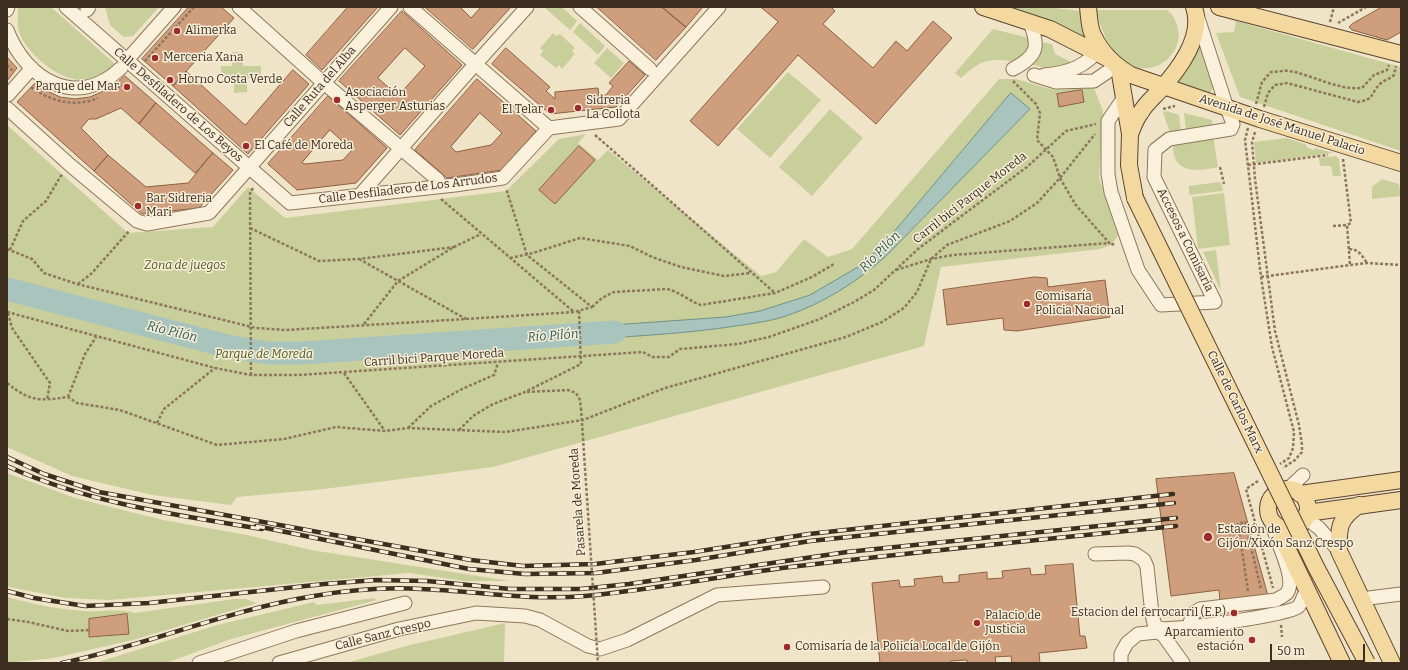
<!DOCTYPE html>
<meta charset="utf-8">
<style>
body{margin:0}
#map{position:relative;width:1408px;height:670px;overflow:hidden;background:#f0e4c8;font-family:Bitter,serif}
canvas{display:block}
.frame{position:absolute;inset:0;border:8px solid #3d2e20;pointer-events:none}
.scale{position:absolute;left:1270px;top:644px;width:95px;height:18px;box-sizing:border-box;border:2px solid #3d2e20;border-top:0;padding-left:5px;font-size:12px;line-height:14px;white-space:nowrap;color:#3d2e20;-webkit-text-stroke:3px #f7eed8;paint-order:stroke}
</style>
<div id="map">
<canvas width="1408" height="670"></canvas>
<div class="frame"></div>
<div class="scale">50 m</div>
</div>
<script>
const ctx = document.querySelector('canvas').getContext('2d');
ctx.lineJoin = 'round';
function fill(path, color) { ctx.fillStyle = color; ctx.fill(path, 'evenodd'); }
function strokePath(path, color, width, dash) { ctx.strokeStyle = color; ctx.lineWidth = width; ctx.lineCap = dash ? 'butt' : 'round'; ctx.setLineDash(dash || []); ctx.stroke(path); }
function write(font, color, halo, rows, align = 'center') {
  ctx.font = font + ' Bitter,serif'; ctx.lineWidth = 3; ctx.setLineDash([]); ctx.textBaseline = 'middle'; ctx.strokeStyle = halo; ctx.fillStyle = color; for (const [text, x, y, turn = 0] of rows) {
    ctx.save(); ctx.translate(x, y); ctx.rotate((+turn || 0) * Math.PI / 180); ctx.textAlign = isNaN(turn) ? turn : align; if (halo) ctx.strokeText(text, 0, 0); ctx.fillText(text, 0, 0); ctx.restore();
  }
}
fill(new Path2D(`
 M18,7H51L115,64C108,70 101,77 92,79C65,87 27,55 19,32C17,24 18,15 18,7Z
 M105,7H159L133,36L124,37L110,25Z
 M562,7L577,21L570,30L545,8Z
 M1008,7H1047L1081,11L1092,43L1050,20Z
 M1096,10H1167C1173,14 1174,18 1177,25C1187,54 1151,81 1126,62C1109,50 1101,30 1096,10Z
 M1236,21L1401,67V151L1240,97L1216,33L1234,32Z
 M580,23L605,46L598,55L573,32Z
 M993,29L1033,39C1018,74 1011,54 984,62C975,65 968,72 961,78L955,73Z
 M553,33L556,36L560,34L575,48L572,51L575,54L562,69L559,65L556,68L540,55L543,51L540,48Z
 M1200,40L1213,88L1210,93L1205,94L1177,82Z
 M1040,42L1052,44L1055,54L1073,63L1054,70L1029,64Z
 M607,48L624,63L611,78L594,63Z
 M232,52H243V66H261V77L247,78V92L234,93V78H221V66H232Z
 M788,72L821,100L770,158L737,129Z
 M999,79H1016L1054,90L1094,88L1103,111L1099,178L1118,236L1111,245L1100,249L941,267L924,346L493,467L324,489L237,497L231,505L152,495L72,476L7,447V125L128,233L213,227L248,187L285,218L506,191L559,139L586,134L578,143L598,160L608,150L761,276L776,272L804,239L828,257L852,249Z
 M830,109L863,138L812,196L779,167Z
 M1167,111L1179,115L1181,132L1170,133L1163,112Z
 M1184,113L1212,120V126L1186,130Z
 M1213,135L1218,167C1197,172 1171,174 1173,143Z
 M1287,138L1307,145L1306,147L1314,150L1315,148L1333,153L1256,163L1254,142Z
 M1336,156L1339,159L1341,176H1333L1331,166H1320L1319,158Z
 M1382,179L1399,184L1401,196L1372,199V187Z
 M1219,182L1221,183L1223,191L1189,195V186Z
 M1224,193L1230,245L1198,249L1192,197Z
 M1216,250L1221,291L1203,252Z
 M7,473L75,498L163,520L247,535L311,550L510,581H464L409,573L110,600L66,598L9,587L7,586Z
 M7,597C32,604 57,609 83,611C100,612 118,608 135,613L234,599H246L257,603L133,640L54,658L7,663ZM127,614L129,634L89,637V620Z
 M374,598L377,600L231,639L166,663H95L217,625L314,602L317,605Z
 M505,623L504,663H346L406,646Z`), '#c9cf9b');
const water = new Path2D(`
 M1011,93L1030,109L885,257C855,283 824,303 786,316C768,322 748,324 729,327C681,334 632,336 583,340V327L726,317L760,311L810,295L858,267L882,246Z`);
fill(water, '#a9c4bc');
strokePath(water, '#6f938a', 1);
strokePath(new Path2D(`
 M7,289L227,346L268,353H302L615,332`), '#a9c4bc', 23);
const building = new Path2D(`
 M189,7H221L234,18L173,86L142,59Z
 M348,7H378L322,70L306,55Z
 M425,7H460L471,18L481,7H511L473,49Z
 M597,7H662L686,27L656,60Z
 M662,7H703L686,27Z
 M761,7H831L835,11L823,24L873,68L896,41L907,51L933,21L952,38L876,124L798,55L718,146L690,121L778,22Z
 M1382,7H1401V32L1387,40L1352,30L1349,27L1352,24Z
 M402,11L462,65L400,135L339,81ZM405,48L425,66L398,96L378,78Z
 M506,48L550,87L546,91L555,99V92L598,88L599,96L606,95L613,86L609,83L629,61L645,75L616,107L550,114L492,64Z
 M7,57L17,68L7,81Z
 M293,70L309,84L248,154L173,86L186,71L245,125Z
 M125,76L156,103L139,124L121,108L96,119H89L81,128L108,155L94,171L17,102L36,82L45,90L60,97L75,99L90,97L113,87Z
 M477,79L536,131L502,170L447,178L415,150ZM480,113L502,133L491,145L456,152L451,147Z
 M1082,90L1084,102L1059,107L1057,94Z
 M328,96L387,148L356,183L297,190L268,164ZM330,130L352,150L343,160L305,164L302,163Z
 M156,103L213,153L195,173L139,124Z
 M579,146L595,160L555,204L539,190Z
 M213,153L233,170L199,208L142,214L94,171L108,155L146,187L188,183Z
 M1035,277L1047,278L1048,287L1105,280L1110,317L1017,331L1004,330L1003,318L947,325L943,290Z
 M1234,473L1268,596L1220,601L1219,590L1171,596L1156,479Z
 M1073,564L1080,636H1085L1087,648L1039,653L1040,663H1012L1011,656L995,657L996,663H967V660L951,661V663H880L872,583L899,580L900,587L915,586L914,579L942,576L943,583L959,582V575L987,572V579L1003,578L1002,571L1030,568L1031,575L1046,574L1045,566Z
 M127,614L129,634L89,637V619Z`);
fill(building, '#cf9f7d');
strokePath(building, '#8d5f41', 1);
const minor = new Path2D(`
 M66,7L290,203L455,185L503,178L549,128L619,119L719,7
 M239,7L317,77L438,180L440,186
 M410,7L549,128
 M580,7L650,69
 M7,10L8,7
 M87,10L89,7
 M7,30C26,80 77,110 121,68
 M481,58L527,7
 M127,60L174,7
 M1013,69C1038,56 1040,46 1029,21
 M1034,75L1056,82L1094,81L1116,66
 M1044,75C1068,73 1086,67 1101,47
 M8,95L32,68
 M1123,99L1108,121V174L1111,192L1138,270L1161,305L1215,302L1154,177L1155,150L1169,139L1231,129L1233,124L1227,108L1198,18
 M7,108L70,165L137,221L147,224L209,213L391,7
 M360,195L470,70
 M1287,490L1303,475
 M1306,518L1319,528L1339,551
 M1095,554L1128,553L1135,554L1144,560L1147,567L1152,614L1154,623L1163,635
 M1361,599L1401,594
 M1188,627L1194,613L1200,609L1276,600C1279,598 1284,596 1287,593C1298,578 1273,537 1271,519
 M1159,628C1171,632 1288,615 1298,607C1301,604 1304,595 1306,591
 M199,663L296,631L405,603
 M279,663L399,629L476,613L525,616L540,620L588,646L600,649L627,640L717,595L823,587
 M1121,663V654L1127,643L1138,634L1157,632L1163,635L1183,663`);
const major = new Path2D(`
 M983,7L1050,29L1109,59
 M1088,7C1089,15 1089,27 1093,35C1101,52 1115,66 1131,75L1260,119L1401,163
 M1219,7L1401,54
 M1119,68L1130,134L1129,165L1135,198
 M1130,134C1133,127 1136,118 1141,112C1146,103 1155,96 1161,89C1180,68 1204,36 1194,7
 M1268 509a20 20 0 1 1 40 0a20 20 0 1 1-40 0Z
 M1300,494L1401,480
 M1359,505C1339,519 1338,527 1339,551L1392,663
 M1307,513L1401,500
 M1276,525L1342,663`);
strokePath(minor, '#8d765c', 15);
strokePath(major, '#5b4430', 18);
strokePath(new Path2D(`
 M1330,22L1334,7
 M1338,23L1366,7
 M145,61L194,7
 M7,65L14,72
 M1013,81L1036,104L1040,113L1037,140L1053,157L1060,178L1075,204L1111,245L1116,243
 M31,87C50,101 75,108 98,98
 M113,91L122,85
 M1256,104L1262,82L1271,72C1277,72 1284,70 1289,71C1314,75 1335,90 1362,88L1374,75L1387,70L1389,65
 M1264,107L1268,93L1275,85L1287,83L1358,102C1375,99 1370,94 1380,84C1384,80 1390,79 1394,75L1396,66
 M1163,109L1175,106
 M1248,128L1245,140L1261,277L1272,347L1294,432L1293,448L1289,458L1280,464
 M1255,132L1252,142L1255,179L1275,331L1299,425L1302,445V452L1295,460L1283,468
 M595,135L775,293
 M1343,159L1351,223L1347,225
 M1248,165L1328,155
 M1220,167L1224,184
 M441,199L574,312
 M1333,226L1347,225L1350,265
 M250,228L319,261L359,259L454,247
 M7,249L32,259L44,273L77,284L256,328L286,330L466,319L574,312L592,307L527,255L506,188
 M1349,249C1359,249 1362,256 1367,263
 M10,250L23,221L46,201L62,174
 M510,258L533,253L580,238L630,246L652,257L681,267L724,276L751,273
 M359,259L466,319
 M896,270L931,259L953,255L1109,243
 M1261,277L1350,265L1367,263L1401,265
 M78,284L91,274L130,230
 M592,307L602,298L614,292L667,289C680,292 689,301 701,305L775,293L812,277L834,264
 M7,312L215,368L251,375H299L643,352L652,357H669L680,349L738,344L769,337L820,319L854,302L874,290L918,249L943,230L1027,167L1066,131L1096,124
 M8,313L12,328L50,383L47,400
 M364,324L398,281L454,247L481,234
 M344,373L385,431
 M251,375L250,192L254,187
 M7,383C31,402 39,401 68,397L77,403L120,410L217,445L284,439L336,427L385,431L408,428L505,432L583,420L665,388L846,337L882,322L904,308L917,292L931,259L947,245L1010,221L1037,203L1060,178L1095,134
 M527,392L568,390L576,393L580,400L581,408
 M68,397L85,354L96,337
 M157,423L164,409L215,368
 M408,428L431,406L462,389L494,375L498,363
 M459,430L473,416L493,404L525,392L581,364L579,311
 M1258,481L1246,489L1273,588
 M1248,591L1238,524L1245,522L1261,589
 M1165,614H1176
 M7,619L28,622L68,631L89,630
 M1281,625L1282,637`), '#8d765c', 2.5, [3, 2]);
strokePath(minor, '#faf1dc', 13);
strokePath(major, '#f3d9a0', 16);
const rail = new Path2D(`
 M7,457L44,474L99,492L471,560L523,566L595,564L694,552L809,534L1173,494
 M7,466C88,503 175,515 262,529
 M256,526L469,569L525,574L596,573L696,560L810,541L1174,503
 M7,591L34,598L85,606L149,603L324,584L376,580L427,581L510,589H581L629,584L847,552L1176,518
 M62,663C147,645 228,610 314,596C349,590 386,587 421,589C476,591 530,601 585,596C651,590 716,577 782,568C913,552 1045,539 1176,526`);
strokePath(rail, '#3d2e20', 4.5);
strokePath(rail, '#f7eed8', 3, [9]);
const majorBridge = new Path2D(`
 M1135,198L1316,567L1367,663`);
strokePath(majorBridge, '#5b4430', 18, []);
strokePath(new Path2D(`
 M581,408L598,663`), '#8d765c', 2.5, [3, 2]);
strokePath(majorBridge, '#f3d9a0', 16);
for (const [x, y, r, color] of [
 [177,31,4,"#9e2a2b"],
 [155,58,4,"#9e2a2b"],
 [170,80,4,"#9e2a2b"],
 [127,87,4,"#9e2a2b"],
 [337,100,4,"#9e2a2b"],
 [578,108,4,"#9e2a2b"],
 [551,110,4,"#9e2a2b"],
 [246,146,4,"#9e2a2b"],
 [138,206,4,"#9e2a2b"],
 [1027,304,4,"#9e2a2b"],
 [1208,537,5,"#9e2a2b"],
 [1234,613,4,"#9e2a2b"],
 [977,623,4,"#9e2a2b"],
 [1252,640,4,"#9e2a2b"],
 [787,647,4,"#9e2a2b"]
]) { const dot = new Path2D(); dot.arc(x, y, r, 0, 2 * Math.PI); ctx.fillStyle = color; ctx.fill(dot); strokePath(dot, '#f7eed8', 1.5); }
write('12px', '#3d2e20', '#f7eed8', [
 ["Alimerka",185,31],
 ["Merceria Xana",163,58],
 ["Horno Costa Verde",178,80],
 ["Parque del Mar",119,87,"right"],
 ["Asociación",345,93],
 ["Asperger Asturias",345,107],
 ["Sidreria",586,101],
 ["La Collota",586,115],
 ["El Telar",543,110,"right"],
 ["El Café de Moreda",254,146],
 ["Bar Sidreria",146,199],
 ["Mari",146,213],
 ["Comisaría",1035,297],
 ["Policia Nacional",1035,311],
 ["Estación de",1217,530],
 ["Gijón/Xixón Sanz Crespo",1217,544],
 ["Estacion del ferrocarril (E.P.)",1226,613,"right"],
 ["Palacio de",985,616],
 ["Justicia",985,630],
 ["Aparcamiento",1244,633,"right"],
 ["estación",1244,647,"right"],
 ["Comisaría de la Policía Local de Gijón",795,647]
], 'left');
write('12px', '#3d2e20', '#f7eed8', [
 ["Calle Ruta del Alba",320,87,-49],
 ["Calle Desfiladero de Los Beyos",178,105,41],
 ["Avenida de José Manuel Palacio",1282,125,18],
 ["Calle Desfiladero de Los Arrudos",408,189,-7],
 ["Carril bici Parque Moreda",970,198,-38],
 ["Accesos a Comisaría",1185,240,64],
 ["Carril bici Parque Moreda",434,358,-4],
 ["Calle de Carlos Marx",1235,402,64],
 ["Pasarela de Moreda",578,502,-94],
 ["Calle Sanz Crespo",383,635,-14]
]);
write('italic 12px', '#4d5a26', '#f7eed8', [
 ["Zona de juegos",185,266],
 ["Parque de Moreda",264,355]
]);
write('italic 13px', '#2f5d5a', '#f7eed8', [
 ["Río Pilón",880,252,-45],
 ["Río Pilón",172,332,14],
 ["Río Pilón",553,336,-4]
]);
</script>
